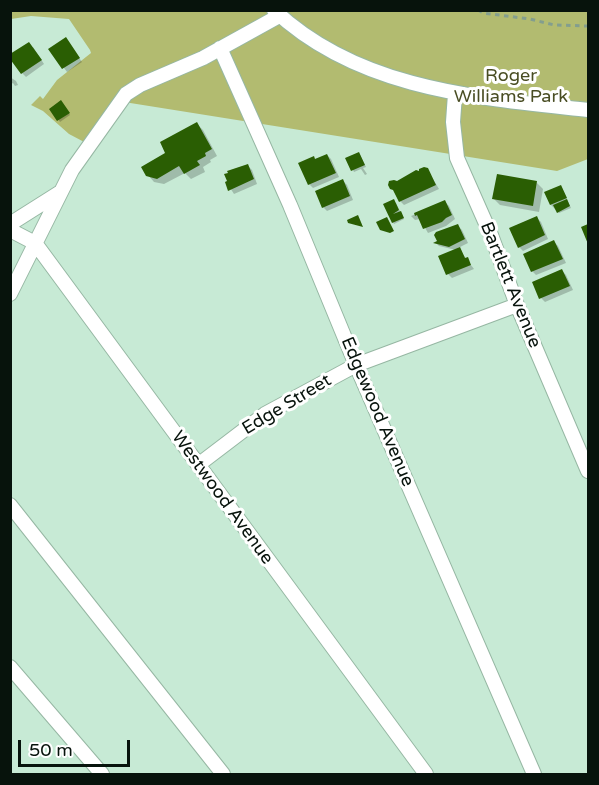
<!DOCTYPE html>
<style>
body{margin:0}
#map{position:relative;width:599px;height:785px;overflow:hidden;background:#c7ead5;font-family:"Varela Round",sans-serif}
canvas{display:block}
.frame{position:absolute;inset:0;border:12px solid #07130c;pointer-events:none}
.scale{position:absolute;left:18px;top:740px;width:112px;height:27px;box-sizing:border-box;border:3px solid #07130c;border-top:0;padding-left:8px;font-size:18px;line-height:21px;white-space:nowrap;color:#07130c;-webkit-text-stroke:4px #fff;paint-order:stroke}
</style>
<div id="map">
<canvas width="599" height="785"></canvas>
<div class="frame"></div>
<div class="scale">50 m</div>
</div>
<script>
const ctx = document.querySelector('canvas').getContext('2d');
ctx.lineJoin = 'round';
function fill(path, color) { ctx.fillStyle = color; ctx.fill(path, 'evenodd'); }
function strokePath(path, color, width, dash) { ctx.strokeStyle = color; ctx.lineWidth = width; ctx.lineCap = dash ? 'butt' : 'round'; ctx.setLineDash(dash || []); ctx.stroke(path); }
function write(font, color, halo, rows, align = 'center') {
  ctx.font = font + ' "Varela Round",sans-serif'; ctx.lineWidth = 6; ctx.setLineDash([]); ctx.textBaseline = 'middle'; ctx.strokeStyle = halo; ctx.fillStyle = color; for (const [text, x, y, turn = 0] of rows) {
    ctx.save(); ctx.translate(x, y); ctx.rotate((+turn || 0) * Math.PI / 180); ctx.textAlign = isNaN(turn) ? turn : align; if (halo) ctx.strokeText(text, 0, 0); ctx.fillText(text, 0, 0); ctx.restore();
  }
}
fill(new Path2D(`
 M11,10L588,11V159L557,171L124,102L88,144L69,134L43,111L31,105L40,96L43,99L57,80L91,53L90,50L69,19L31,16L11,19Z`), '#b2bb70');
fill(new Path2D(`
 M69,43L82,62L67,72L50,49Z
 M33,47L44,64L26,77L22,73Z
 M10,77L16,81L18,85L15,86L13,83L10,85Z
 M63,104L70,115L60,122L51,109Z
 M197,124L203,130L217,156L210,160L211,162L203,167L205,172L191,179L185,173L164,184L154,182L148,175Z
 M327,155L331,159L339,177L313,188L309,184L300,164Z
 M360,155L366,167L363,168L367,174L365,175L361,169L354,172L347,159Z
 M248,166L252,170L257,184L234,194L227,183Z
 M427,169L439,189L404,205L400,201L397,183Z
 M343,181L347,185L353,200L327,211L323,207Z
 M536,182L543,189L539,212L500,205L494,199Z
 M561,186L571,208L559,213L551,205Z
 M445,202L449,206L455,219L446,226L428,233L420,219L415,220L411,216Z
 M396,203L404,219L394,224L385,205Z
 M537,218L541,222L548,239L523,251L519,247Z
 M458,226L462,230L468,243L458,248L474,269L452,278L448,274L456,250L439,246L436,243Z
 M554,242L558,246L566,263L536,275L532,271Z
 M562,271L566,275L573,290L545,302L541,298L534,283Z`), '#0003');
fill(new Path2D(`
 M66,37L80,58L62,69L48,49Z
 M29,42L42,60L21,74L10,59V54Z
 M61,100L70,113L57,121L49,109Z
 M197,122L212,149L205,153L206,156L197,161L200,165L184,174L179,166L157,179L146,176L141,167L165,153L160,142Z
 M359,152L365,165L351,171L345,158Z
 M327,154L336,173L308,185L298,163L314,156L315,159Z
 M248,164L254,179L228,191L225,182L227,181L224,174L228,173L227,171Z
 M424,167L428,168L436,185L399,202L393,190L390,189L388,185L389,181L394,180L397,181L416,170L419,171V169Z
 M497,174L537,181L533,206L492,199Z
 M343,179L350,196L322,208L315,191Z
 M561,185L567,198L550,205L544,192Z
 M394,199L399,210L393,214L401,211L404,218L392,223L383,204Z
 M567,199L570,206L557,213L553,205Z
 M445,200L452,215L446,218L442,222L423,229L417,215L415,216L414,213Z
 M358,215L363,227L348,223L347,220Z
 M537,216L545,235L518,248L509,228Z
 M387,217L394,231L390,233L380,230L376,222Z
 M458,224L465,239L449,247L433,243L437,241L434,235L436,232Z
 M588,224V244L581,227Z
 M554,240L563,259L531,272L523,254Z
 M460,247L465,258L468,257L471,265L446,275L438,256Z
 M562,269L570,286L539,299L532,282Z`), '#2a5e03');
const minor = new Path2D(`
 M274,10C359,90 479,98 588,110
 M220,48L290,205L356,365L534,774
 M455,94L453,122L457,158L491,235L517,305L588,471
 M10,224L59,193
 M10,230L35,243L426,774
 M10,294L72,170L126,94L140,85L203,58L279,16
 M198,465L265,414L356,365L517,305
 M10,505L223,774
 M10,667L102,774`);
strokePath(minor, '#96b7a3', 16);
strokePath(new Path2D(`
 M478,10L483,13L530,19L554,25L588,26`), '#839e8e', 3, [4.5, 4.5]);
strokePath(minor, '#fff', 14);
write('18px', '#494d23', '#fff', [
 ["Roger",511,76],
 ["Williams Park",511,97]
]);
write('18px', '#07130c', '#fff', [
 ["Bartlett Avenue",510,285,68],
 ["Edge Street",287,405,-31],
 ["Edgewood Avenue",377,412,67],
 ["Westwood Avenue",222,498,54]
]);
</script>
